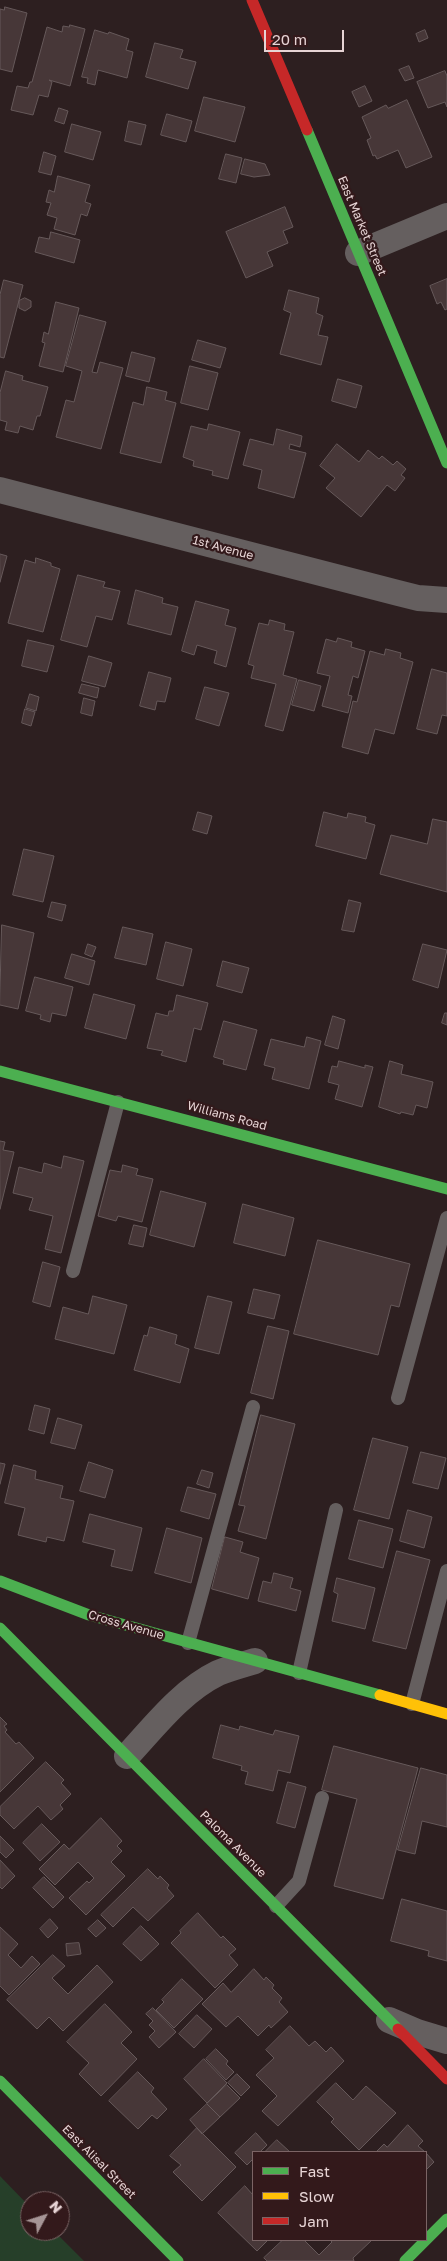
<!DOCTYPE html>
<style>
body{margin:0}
#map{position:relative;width:447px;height:2261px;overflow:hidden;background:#2d1f20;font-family:"Golos Text",sans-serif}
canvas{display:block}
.legend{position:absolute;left:252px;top:2151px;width:175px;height:90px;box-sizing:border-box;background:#33191b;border:1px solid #7b6465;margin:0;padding:6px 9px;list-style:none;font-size:15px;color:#e7d4d5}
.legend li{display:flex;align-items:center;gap:10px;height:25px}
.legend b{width:25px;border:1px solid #7b6465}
.north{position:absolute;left:20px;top:2191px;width:50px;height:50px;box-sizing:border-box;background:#33191b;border:1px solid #7b6465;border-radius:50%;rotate:50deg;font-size:14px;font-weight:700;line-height:20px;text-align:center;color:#e7d4d5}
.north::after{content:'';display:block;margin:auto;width:18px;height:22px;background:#a69596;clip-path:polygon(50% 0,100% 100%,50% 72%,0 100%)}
.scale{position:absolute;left:264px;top:30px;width:80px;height:22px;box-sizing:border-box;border:2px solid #e7d4d5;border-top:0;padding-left:6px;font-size:15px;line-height:18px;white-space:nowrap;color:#e7d4d5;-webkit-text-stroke:4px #33191b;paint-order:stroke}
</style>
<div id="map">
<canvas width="447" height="2261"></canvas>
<ul class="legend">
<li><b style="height:6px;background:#4caf50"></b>Fast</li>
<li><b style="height:6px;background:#ffc107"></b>Slow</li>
<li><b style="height:6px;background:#c62828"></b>Jam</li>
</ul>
<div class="north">N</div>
<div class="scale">20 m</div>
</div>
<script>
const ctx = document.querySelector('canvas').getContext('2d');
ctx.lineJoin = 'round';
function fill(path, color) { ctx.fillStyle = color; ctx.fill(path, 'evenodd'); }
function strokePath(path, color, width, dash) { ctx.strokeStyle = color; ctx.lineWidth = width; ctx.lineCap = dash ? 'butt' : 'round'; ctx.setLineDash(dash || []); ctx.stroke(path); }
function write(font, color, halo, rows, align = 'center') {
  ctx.font = font + ' "Golos Text",sans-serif'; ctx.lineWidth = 4.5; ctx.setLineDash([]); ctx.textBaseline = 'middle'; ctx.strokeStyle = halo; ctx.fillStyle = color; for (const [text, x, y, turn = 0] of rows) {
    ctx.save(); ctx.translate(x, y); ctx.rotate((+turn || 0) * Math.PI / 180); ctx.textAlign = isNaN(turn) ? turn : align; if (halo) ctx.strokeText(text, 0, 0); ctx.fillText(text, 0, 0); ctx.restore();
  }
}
fill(new Path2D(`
 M0,2176L30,2207V2231H54L84,2261H0Z`), '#263f29');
const building = new Path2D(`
 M5,7L27,13L12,72L0,69V9L4,10Z
 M70,25L85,29L70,86L49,80L52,82L48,97L39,95L33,115L11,110L17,86L28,88L30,82H32L47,27L62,32L63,26L69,27Z
 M95,30L108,34L109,32L129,39L126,50L133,52L127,78L98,70L95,85L87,83L88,78L82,77Z
 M425,30L428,38L419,42L416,34Z
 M155,43L183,50L180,58L196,62L188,89L146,77Z
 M409,66L414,78L405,81L399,70Z
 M445,71L447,76V107L445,102L428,108L417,82Z
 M365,86L372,101L359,107L352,92Z
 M204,97L245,107L235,142L195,131Z
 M407,100L432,157L406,168L398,150L377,159L375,155L373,156L367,140L371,138L362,117L386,105L388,108Z
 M59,108L68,111L64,124L55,121Z
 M167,114L192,121L186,142L161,135Z
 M129,121L146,125L141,145L125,141Z
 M72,124L101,132L93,160L65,152Z
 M44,152L56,156L51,175L39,172Z
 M226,154L242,158L236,183L219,179Z
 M245,159L265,164L270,175L254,177L241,174Z
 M58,176L90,185L85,202L91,204L87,216L81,214L75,235L54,229L57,218L47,215L51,203L46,202L49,190L54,192Z
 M285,207L293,227L283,231L288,243L267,252L273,266L246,278L226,232Z
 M51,232L80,240L74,263L35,252L39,237L49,239Z
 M447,279V309L445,310L441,302L437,304L430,286Z
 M4,280L23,285L4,358L0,357V295Z
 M289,290L319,298L316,313L323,316L318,335L328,337L321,365L280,354L291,313L284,310Z
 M25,298L31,301V307L25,311L19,308V301Z
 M56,302L79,308L63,372L39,366L45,343L42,342L44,332L48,334Z
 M80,315L106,322L92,372L97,373L100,362L123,368L101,449L56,437L66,400L74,402L82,371L66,366Z
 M198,340L226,348L220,368L192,360Z
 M132,352L155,358L149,382L126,376Z
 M190,366L218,373L208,410L181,403Z
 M6,371L23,376L22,380L48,387L40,416H37L33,430L20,426L18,433L5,430L7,422L0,420V393Z
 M338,379L362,386L356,408L332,401Z
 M147,387L167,392L165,400L176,403L161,463L120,453L133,402L143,405Z
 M209,424L240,432L228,479L212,475L213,471L193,466L194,461L183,457L191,426L207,430Z
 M277,429L302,436L300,447L290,444L289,449L306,453L294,498L258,488L262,470L243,465L250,439L273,445Z
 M337,444L359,462L368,450L379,459L382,456L393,465L397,461L406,469L401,475L405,478L395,491L387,485L361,517L326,488L335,478L320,466Z
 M0,554L7,556L0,582Z
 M36,558L51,563V566L60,569L43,632L8,623L25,560L35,563Z
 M78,575L105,582L103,587L120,591L112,620L96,616L87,647L61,640Z
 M136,590L163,598L162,603L178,607L171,635L128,624Z
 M196,601L229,610L225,625L236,628L226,667L214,663L217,651L197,645L194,655L182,651Z
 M270,620L285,624L284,630L294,632L283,675L297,679L283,731L265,726L276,684L251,678L254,666L248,664L259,623L268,625Z
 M338,638L352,642L351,647L365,651L358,678L353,676L348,695L352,696L348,713L322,706L330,676L317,673L326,639L336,642Z
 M28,640L54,646L47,672L22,666Z
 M386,649L401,653L400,658L413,662L394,734L375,729L368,754L342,747L353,701L357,702L370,651L384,655Z
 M89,656L112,663L105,687L82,681Z
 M432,669L447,673V716L442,715L437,734L417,729Z
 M149,672L171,678L165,702L157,701L155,710L140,706Z
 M299,680L321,686L314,711L292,705Z
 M82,684L99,688L97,698L79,693Z
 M205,687L229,693L219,726L196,719Z
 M30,694L39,697L36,711L26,708Z
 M84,698L95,701L92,716L81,713Z
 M25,709L35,712L31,726L22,723Z
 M198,812L212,816L207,834L193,830Z
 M324,812L347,818L348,813L366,817L365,822L375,825L366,859L316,846Z
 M433,819L447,822V892L380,874L391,835L427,844Z
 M24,849L54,856L43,902L13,895Z
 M349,900L361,903L354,932L342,930Z
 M52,902L66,905L62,921L48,917Z
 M2,925L34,933L18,1009L0,1005Z
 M123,927L153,934L146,965L115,958Z
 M166,942L192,949L183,986L157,979Z
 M88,944L96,947L92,957L85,954Z
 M423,944L447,950L438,988L413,980Z
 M72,954L95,961L89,985L65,978Z
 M223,961L249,968L242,993L217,986Z
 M35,977L73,987L66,1016L52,1013L50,1022L40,1019L41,1015L26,1011Z
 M94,994L135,1005L126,1039L85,1028Z
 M177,995L208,1003L201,1030L194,1028L186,1062L161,1055L163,1051L147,1048L156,1013L168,1016L169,1011H173Z
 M445,1013H447V1025L442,1023Z
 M333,1016L345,1020L338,1049L325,1045Z
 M224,1021L257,1030L246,1070L223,1064L224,1060L214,1057Z
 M307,1037L321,1041L309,1089L272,1079L275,1068L264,1065L271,1039L304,1047Z
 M339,1061L365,1068V1065L373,1067L362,1107L335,1099L339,1085L328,1082L332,1066L337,1067Z
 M390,1061L403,1065L401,1074L433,1082L427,1108L416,1105L413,1115L401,1112L400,1114L379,1107Z
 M0,1141L5,1142L3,1150L14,1152L0,1209Z
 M64,1156L84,1161L61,1253L45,1249L53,1216L29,1210L33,1198L13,1193L19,1167L42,1173L44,1163L61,1168Z
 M123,1165L138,1169L136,1175L153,1179L142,1222L118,1216L116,1221L98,1216L110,1170L121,1172Z
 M161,1191L206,1203L194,1247L150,1235Z
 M243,1204L294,1218L285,1256L234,1243Z
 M134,1225L147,1228L143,1247L129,1244Z
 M318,1240L410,1264L399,1307L391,1305L378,1355L294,1334Z
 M43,1262L60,1267L50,1307L33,1302Z
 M254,1289L280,1295L274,1319L248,1313Z
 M93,1296L127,1305L114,1354L55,1339L63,1307L88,1314Z
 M208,1296L232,1302L219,1354L195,1348Z
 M268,1326L289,1331L273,1399L251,1393Z
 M150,1327L177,1335L175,1344L189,1349L180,1383L134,1370L144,1335L147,1336Z
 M35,1405L50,1409L44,1434L29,1430Z
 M261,1415L295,1424L266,1539L238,1531L245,1506L239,1505Z
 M58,1418L82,1425L75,1449L51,1443Z
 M373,1438L408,1447L389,1519L354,1510Z
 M421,1452L446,1458L438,1489L413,1483Z
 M89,1462L113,1470L105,1498L80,1491Z
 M0,1463L5,1464L0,1484Z
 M14,1465L36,1471L35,1479L63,1486L60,1498L74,1501L64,1541L47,1537L46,1542L18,1535L25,1508L5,1503Z
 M202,1470L213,1473L209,1488L197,1484Z
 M188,1487L216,1494L209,1519L181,1511Z
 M408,1510L432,1517L424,1548L400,1541Z
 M90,1514L142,1528L132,1571L111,1566L115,1550L83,1542Z
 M359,1520L393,1529L383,1568L349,1559Z
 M167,1528L202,1538L191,1583L155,1573Z
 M225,1537L243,1542L240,1552L259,1558L248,1599L212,1589Z
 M397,1551L430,1560L406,1649L373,1641Z
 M274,1573L293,1578L290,1588L301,1591L296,1611L258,1601L263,1581L271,1583Z
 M337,1578L375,1588L365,1629L332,1621L338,1594L334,1592Z
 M0,1717L7,1724L4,1726L7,1730L5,1732L16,1744L19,1742L34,1758L0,1792Z
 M221,1725L239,1730L240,1726L273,1735L275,1730L299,1736L290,1773L278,1770L273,1791L245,1784L248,1772L241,1770L242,1766L213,1758Z
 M334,1746L418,1768L383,1899L334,1886L357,1799L322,1790Z
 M46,1762L64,1780L61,1783L71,1794L60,1805L63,1809L51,1820L38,1806L14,1829L0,1815V1807Z
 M421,1768L447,1775V1827L422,1821L415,1854L398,1850Z
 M288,1782L306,1787L295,1828L277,1823Z
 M101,1818L122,1841L117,1846L122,1851L111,1862L125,1876L86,1915L69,1898L87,1881L89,1883L94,1878L78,1862L55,1885L39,1869L64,1844L69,1849Z
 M42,1824L60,1842L40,1861L23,1843Z
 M0,1836L14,1850L6,1858L0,1852Z
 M0,1860L15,1876L2,1889L0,1887Z
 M148,1869L158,1879L160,1876L169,1885L167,1888L174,1896L148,1921L133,1907L113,1927L101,1915Z
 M44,1877L64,1897L53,1908L33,1888Z
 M402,1899L447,1911V1961L428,1956L429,1951L391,1941Z
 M198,1913L221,1938L223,1936L236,1949L229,1955L238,1965L215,1988L171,1943L181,1933L180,1931Z
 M50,1919L58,1928L48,1938L40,1929Z
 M98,1920L106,1928L96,1937L88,1929Z
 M141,1926L159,1944L141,1961L123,1944Z
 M0,1927L18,1944L8,1955L21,1968L32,1956L40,1964L9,1995L0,1986Z
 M79,1943L81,1954L67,1956L66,1944Z
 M53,1955L65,1966L52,1978L68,1994L97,1965L113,1982L63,2031L49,2017L37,2029L7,2000Z
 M254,1969L264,1980L266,1977L274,1985L272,1988L282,1998L279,2002L288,2012L271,2028L269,2025L258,2036L238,2016L226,2027L202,2004L223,1983L231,1992Z
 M182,1979L203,1999L174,2028L156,2010L164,2002L162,2000Z
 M105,2004L132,2032L121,2043L137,2059L101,2096L79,2074L89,2063L67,2042Z
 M153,2008L176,2032L159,2048L149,2037L155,2031L149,2025L153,2021L146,2014Z
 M197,2015L212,2029L194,2048L179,2034Z
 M290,2026L309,2046L315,2041L326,2052L331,2047L344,2061L278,2126L262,2111L277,2096L256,2075L274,2058L266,2050Z
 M216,2049L228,2061L226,2064L234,2072L226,2080L206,2059Z
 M204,2059L227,2083L207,2103L184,2079Z
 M138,2072L154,2088L151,2092L167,2109L157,2119L152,2115L138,2129L109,2101Z
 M237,2074L250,2087L241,2096L228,2083Z
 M336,2083L353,2100L366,2086L396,2113L359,2150L331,2122L334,2119L317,2102Z
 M227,2085L240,2098L220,2117L207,2104Z
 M207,2104L220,2117L202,2134L190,2120Z
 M408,2125L423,2141L418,2146L425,2152H376L384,2144L387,2147Z
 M197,2128L236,2167L202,2201L173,2172L181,2165L170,2156Z
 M256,2133L267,2145L260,2152H253V2159L247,2165L235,2153Z
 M277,2140L290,2152H265Z
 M426,2153L434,2162L426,2170Z
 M245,2186L253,2195V2240H268L257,2251L218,2213Z
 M283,2240H304L319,2255L332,2242L330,2240H372L353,2258L354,2261H267L264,2258Z`);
fill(building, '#473738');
strokePath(building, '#66595a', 1);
strokePath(new Path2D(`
 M73,1271L118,1102
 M398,1398L447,1218
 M188,1643L253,1407
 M299,1673L336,1510
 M412,1704L447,1571
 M276,1906L299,1881L322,1798`), '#655f5f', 14);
strokePath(new Path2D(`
 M358,253L447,216
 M0,490L398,593L418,598L447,600
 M127,1756C154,1727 181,1691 218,1673C230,1668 242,1665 255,1661
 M389,2020L417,2032L447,2041`), '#655f5f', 26);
strokePath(new Path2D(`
 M307,130L447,463
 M0,1071L447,1189
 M0,1581L89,1615L380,1695
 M0,1628L398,2029
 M0,2081L178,2261
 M405,2261L447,2219`), '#4caf50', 11);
strokePath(new Path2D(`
 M380,1695L447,1714`), '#ffc107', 11);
strokePath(new Path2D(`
 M252,0L307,130
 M398,2029L447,2079`), '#c62828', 11);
write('12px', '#e7d4d5', '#33191b', [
 ["East Market Street",362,226,67],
 ["1st Avenue",223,548,15],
 ["Williams Road",227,1116,15],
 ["Cross Avenue",126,1625,16],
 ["Paloma Avenue",233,1844,45],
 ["East Alisal Street",99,2162,45]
]);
</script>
